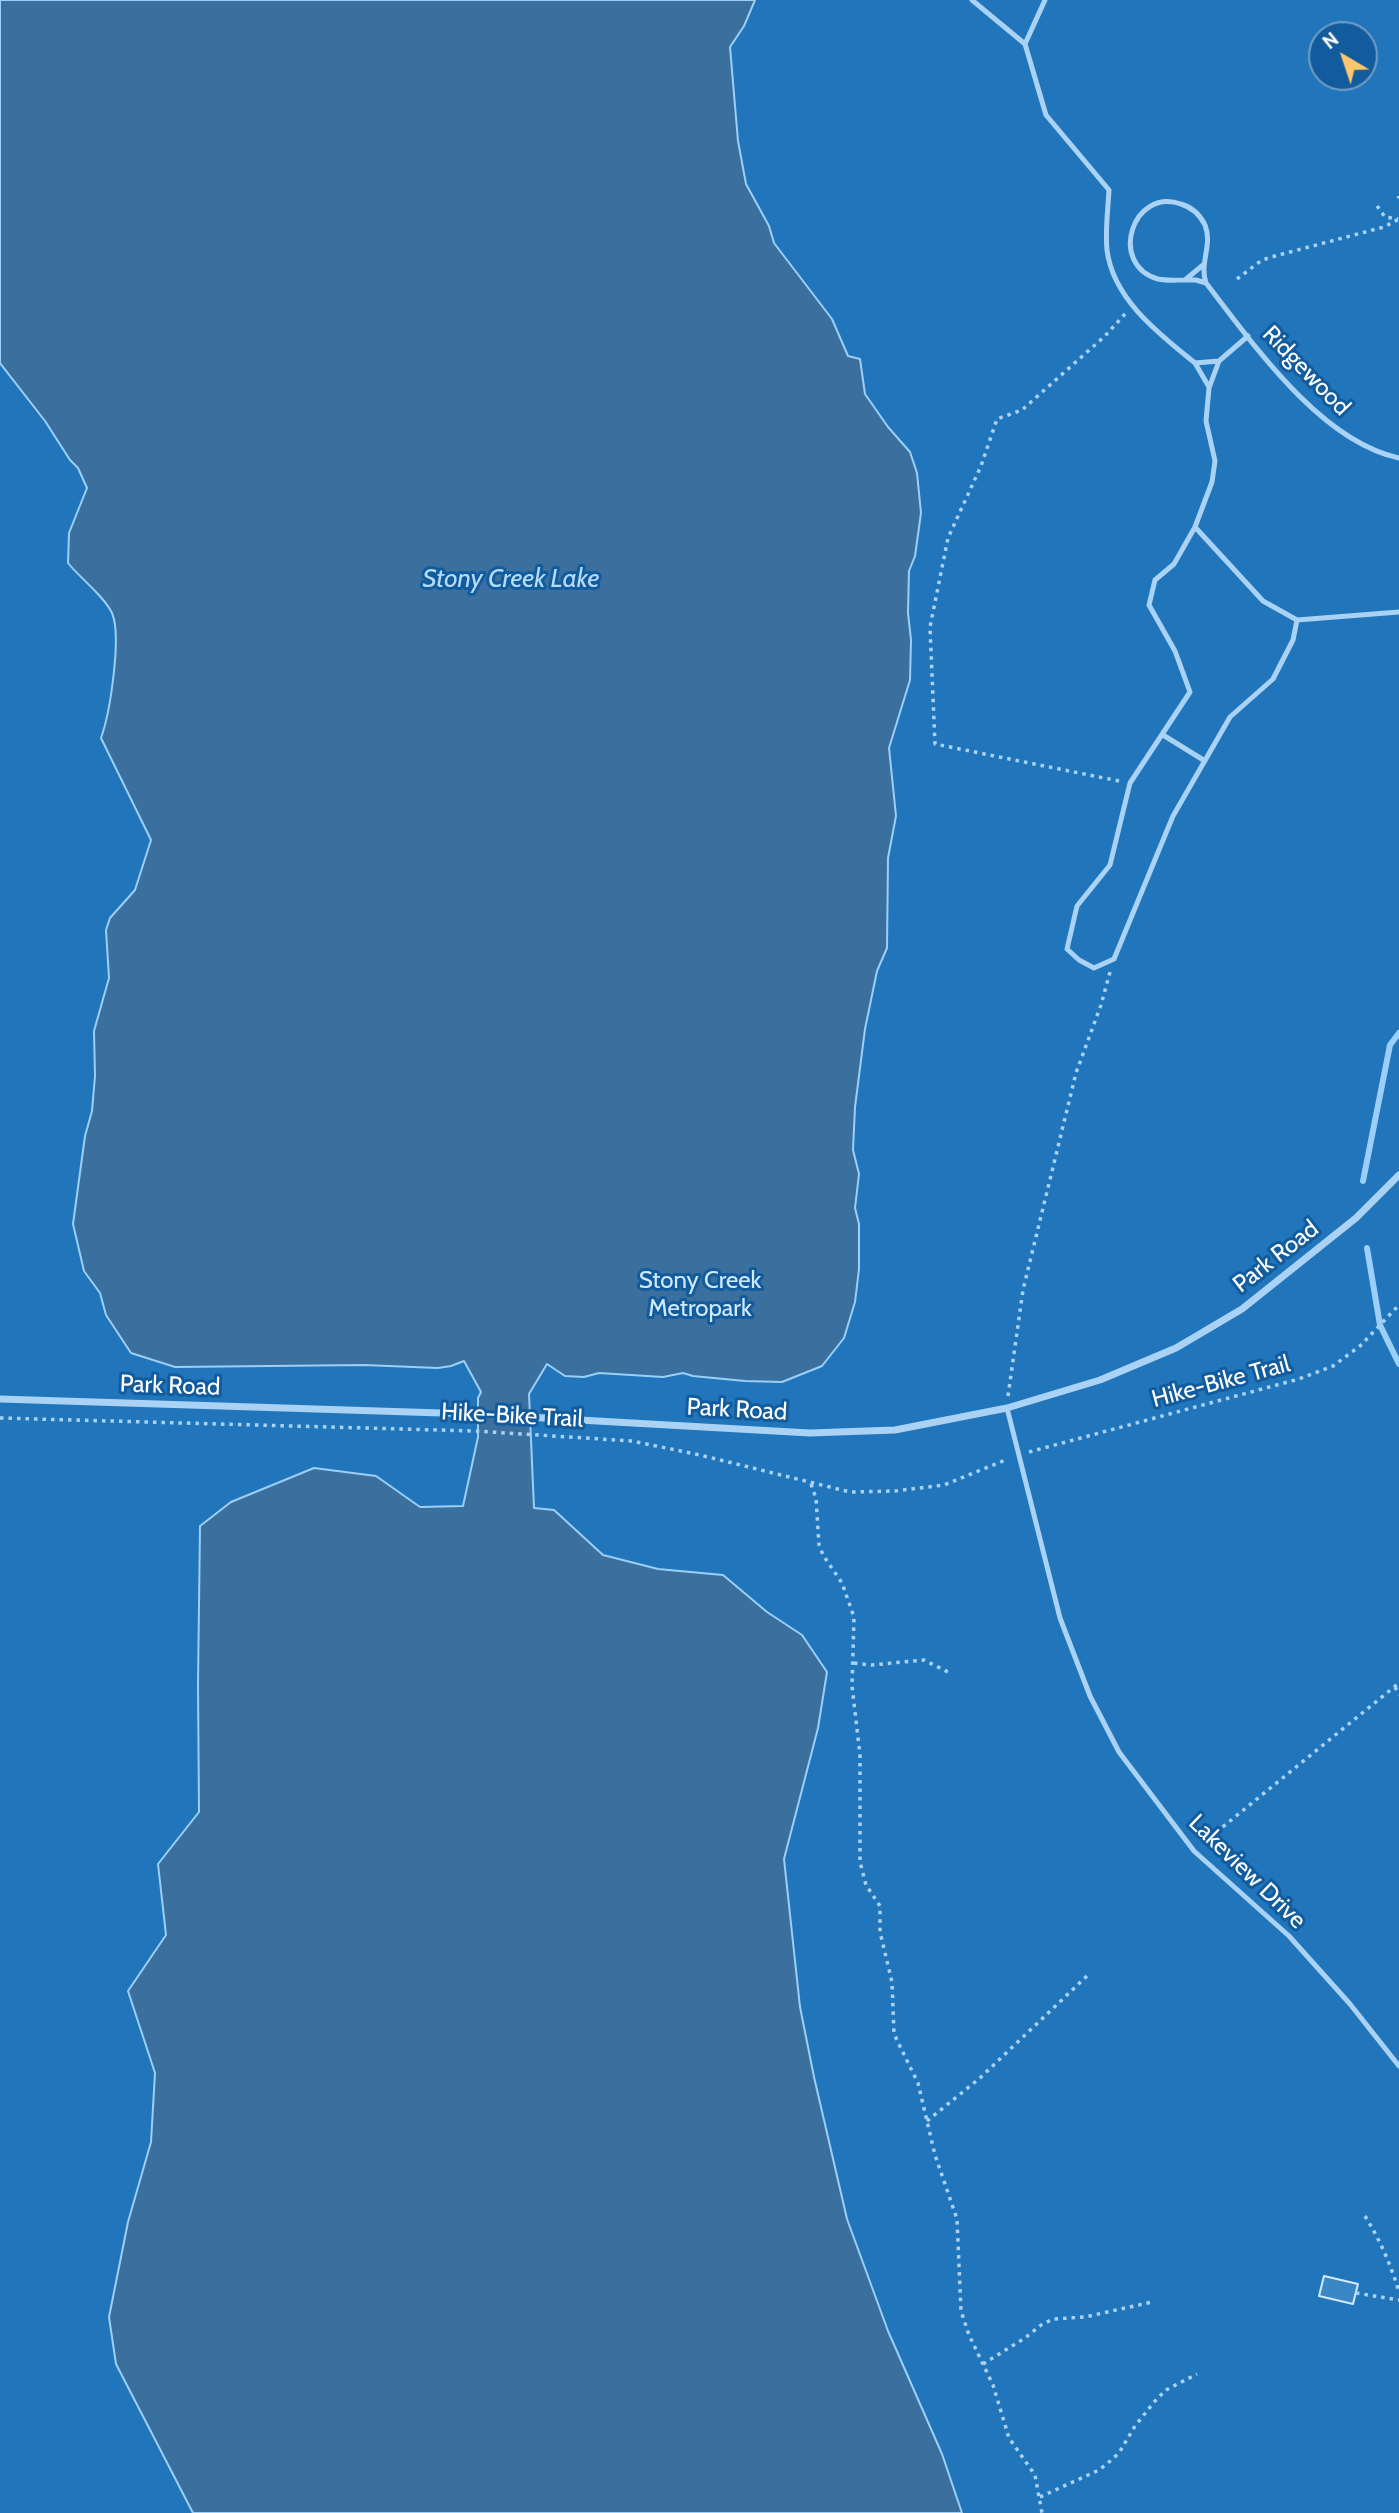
<!DOCTYPE html>
<style>
body{margin:0}
#map{position:relative;width:1399px;height:2513px;overflow:hidden;background:#125c9e;font-family:Cabin,sans-serif}
canvas{display:block}
.north{position:absolute;left:1308px;top:21px;width:70px;height:70px;box-sizing:border-box;background:#125c9e;border:2px solid #719dc5;border-radius:50%;rotate:321deg;font-size:19px;font-weight:700;line-height:28px;text-align:center;color:#fff}
.north::after{content:'';display:block;margin:auto;width:24px;height:32px;background:#ffc76d;clip-path:polygon(50% 0,100% 100%,50% 72%,0 100%)}
</style>
<div id="map">
<canvas width="1399" height="2513"></canvas>
<div class="north">N</div>
</div>
<script>
const ctx = document.querySelector('canvas').getContext('2d');
ctx.lineJoin = 'round';
function fill(path, color) { ctx.fillStyle = color; ctx.fill(path, 'evenodd'); }
function strokePath(path, color, width, dash) { ctx.strokeStyle = color; ctx.lineWidth = width; ctx.lineCap = dash ? 'butt' : 'round'; ctx.setLineDash(dash || []); ctx.stroke(path); }
function write(font, color, halo, rows, align = 'center') {
  ctx.font = font + ' Cabin,sans-serif'; ctx.lineWidth = 6; ctx.setLineDash([]); ctx.textBaseline = 'middle'; ctx.strokeStyle = halo; ctx.fillStyle = color; for (const [text, x, y, turn = 0] of rows) {
    ctx.save(); ctx.translate(x, y); ctx.rotate((+turn || 0) * Math.PI / 180); ctx.textAlign = isNaN(turn) ? turn : align; if (halo) ctx.strokeText(text, 0, 0); ctx.fillText(text, 0, 0); ctx.restore();
  }
}
fill(new Path2D(`
 M0,0H1399V2513H0ZM1322,35H1364V77H1322Z`), '#2175bb');
const water = new Path2D(`
 M0,0H755L744,26L730,47L738,141L746,184L769,226L774,243L832,319L848,356L860,359L865,394L888,427L910,452L917,473L921,513L915,556L909,571L908,613L911,640L910,680L889,748L896,816L888,858L887,948L877,971L865,1029L855,1107L853,1150L859,1174L855,1208L859,1224V1269L855,1302L844,1338L822,1366L782,1382L745,1381L693,1376L683,1373L663,1377L599,1373L584,1377L565,1376L547,1364L529,1394L534,1508L554,1510L603,1555L658,1569L723,1575L767,1612L802,1635L827,1672L818,1728L784,1859L800,2007L814,2077L847,2219L888,2331L942,2454L962,2513H193L116,2364L109,2317L128,2222L151,2142L155,2073L128,1991L166,1935L158,1864L199,1812L198,1684L200,1526L231,1502L314,1468L376,1476L420,1507L463,1506L478,1437V1398L481,1392L464,1361L451,1366L438,1368L364,1365L175,1367L131,1353L106,1315L100,1293L84,1271L73,1224L85,1136L92,1111L95,1076L94,1031L109,978L106,930L110,918L135,890L151,840L101,738C110,713 122,636 112,613C104,596 80,578 68,563L69,533L87,488L78,468L70,460L45,421L0,363Z`);
fill(water, '#3b6f9e');
strokePath(water, '#9bcff7', 2);
strokePath(new Path2D(`
 M1363,1181L1390,1045L1399,1033
 M1367,1248L1380,1325L1399,1364`), '#9bcff7', 6);
const building = new Path2D(`
 M1324,2276L1358,2284L1353,2304L1319,2296Z`);
fill(building, '#3b86c5');
strokePath(building, '#d2eafe', 2);
strokePath(new Path2D(`
 M1398,196L1399,198
 M1377,206L1385,217L1398,219
 M1237,279L1262,260L1275,256L1384,227L1399,219
 M1119,781L935,744L930,627L948,538L981,466L997,419L1022,410L1105,336L1125,314
 M1008,1396L1023,1290L1076,1073L1101,1005L1110,972
 M0,1418L475,1431L632,1441L700,1455L850,1492L895,1491L944,1485L1008,1459
 M1029,1452L1299,1379L1333,1366L1360,1346L1399,1305
 M811,1484L816,1498L819,1545L823,1555L842,1583L854,1617L852,1686L860,1755V1862L866,1885L880,1906V1932L892,1982L894,2034L918,2083L935,2155L957,2219L961,2311L969,2335L993,2385L1009,2438L1035,2475L1042,2513
 M854,1663L871,1665L924,1660L950,1673
 M1395,1687L1399,1695
 M1203,1843L1399,1683
 M927,2121L980,2078L1089,1974
 M1365,2216C1380,2240 1391,2265 1399,2292
 M1356,2293L1399,2300
 M983,2364L1025,2338L1041,2325L1053,2319L1085,2317L1152,2302
 M1040,2497L1099,2470L1109,2462L1119,2453L1135,2426L1155,2401L1166,2390L1197,2374`), '#a9d2f4', 3.5, [3.5, 5]);
strokePath(new Path2D(`
 M972,0L1025,44L1046,115L1109,190C1108,209 1105,231 1107,250C1113,299 1159,334 1195,363L1219,361L1248,336
 M1025,44L1045,0
 M1185,280H1196L1206,283C1199,263 1213,245 1205,225C1200,215 1191,207 1181,204C1132,187 1108,265 1158,279C1167,281 1176,280 1185,280L1203,265
 M1206,283C1254,345 1320,441 1399,458
 M1195,363L1209,387
 M1195,527L1263,601L1297,620L1293,640L1273,679L1230,717L1173,816L1114,959L1094,968L1079,960L1067,949L1077,906L1110,865L1130,783L1190,692L1175,651L1149,605L1155,580L1174,564L1195,527L1212,482L1215,461L1206,421L1209,388L1219,361
 M1297,620L1399,612
 M1163,735L1205,761
 M1007,1408L1060,1618L1090,1696L1119,1752L1194,1851L1289,1936L1350,2004L1399,2066`), '#a9d2f4', 5);
strokePath(new Path2D(`
 M0,1399L473,1414L810,1433L895,1430L1007,1408L1100,1380L1176,1348L1242,1309L1356,1218L1399,1175`), '#a9d2f4', 7);
write('24px', '#fff', '#125c9e', [
 ["Ridgewood",1306,371,46],
 ["Park Road",1276,1257,-38],
 ["Hike-Bike Trail",1221,1382,-15],
 ["Park Road",170,1386,2],
 ["Park Road",737,1410,3],
 ["Hike-Bike Trail",512,1416,3],
 ["Lakeview Drive",1247,1872,44]
]);
write('24px', '#d2eafe', '#125c9e', [
 ["Stony Creek",700,1281],
 ["Metropark",700,1309]
]);
write('italic 26px', '#b6dcfb', '#125c9e', [
 ["Stony Creek Lake",511,579]
]);
</script>
